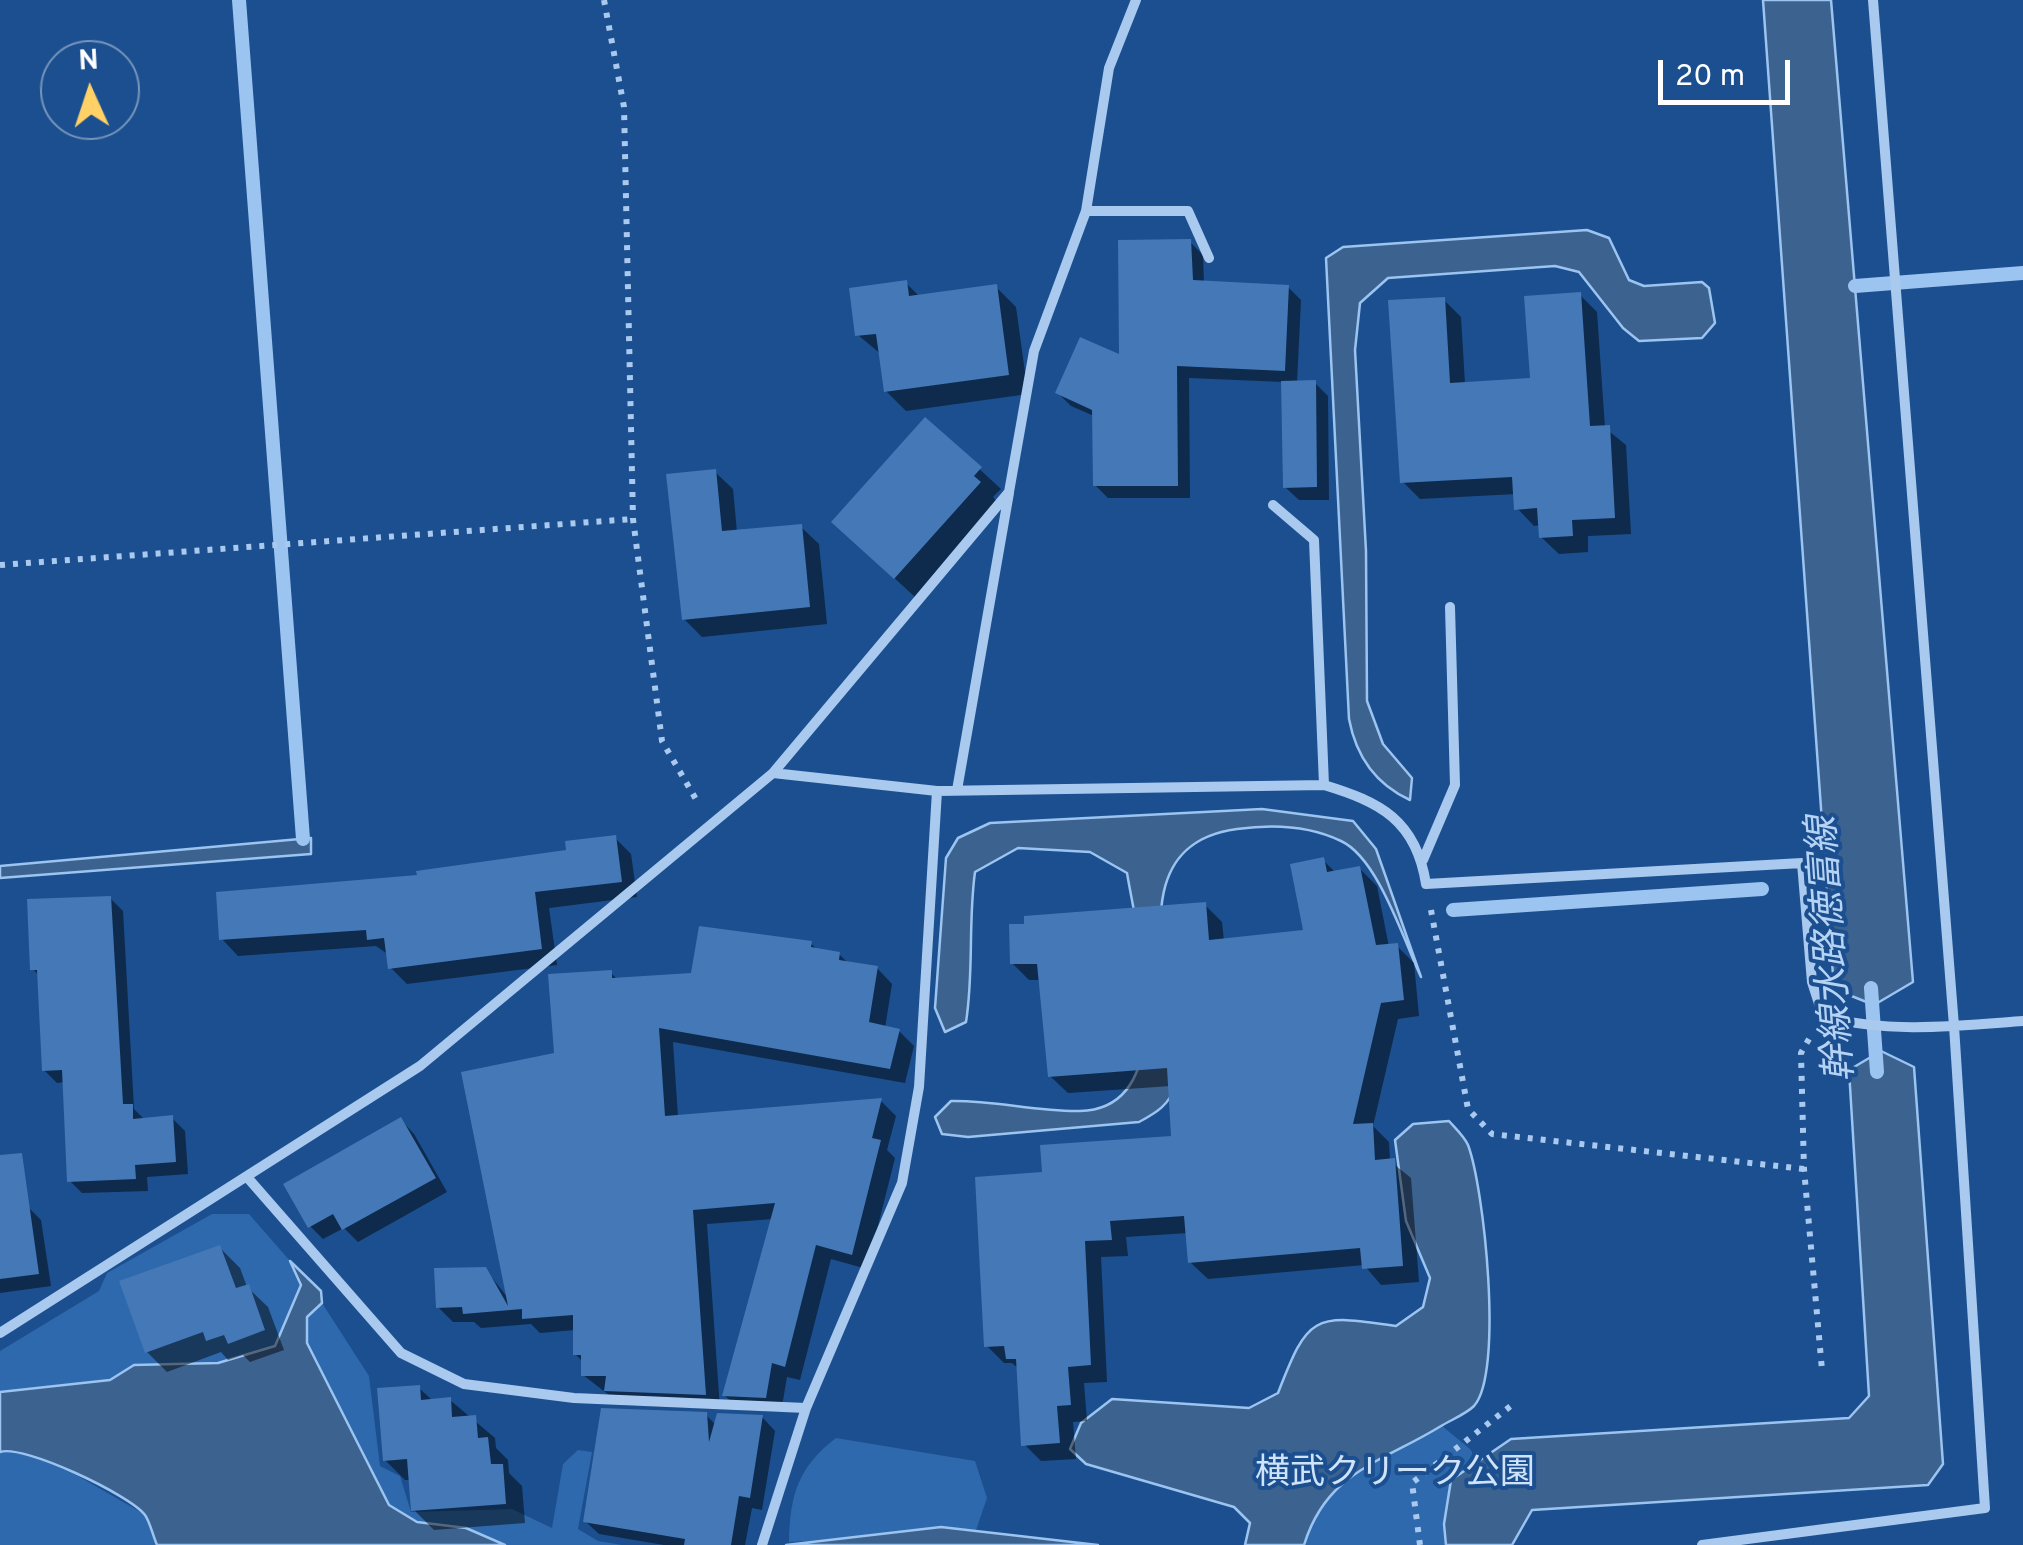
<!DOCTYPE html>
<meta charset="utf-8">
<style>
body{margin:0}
#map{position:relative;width:2023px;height:1545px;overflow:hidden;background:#1b4f8f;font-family:Overpass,sans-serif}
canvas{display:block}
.north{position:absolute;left:40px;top:40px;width:100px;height:100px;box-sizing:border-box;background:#1b4f8f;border:2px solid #7695bc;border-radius:50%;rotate:357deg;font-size:28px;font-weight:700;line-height:40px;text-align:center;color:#fff}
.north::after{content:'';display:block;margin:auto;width:35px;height:45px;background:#ffd166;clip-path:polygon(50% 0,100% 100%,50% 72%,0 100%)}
.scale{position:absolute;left:1658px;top:60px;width:132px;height:45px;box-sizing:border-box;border:5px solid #fff;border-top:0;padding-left:12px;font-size:30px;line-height:35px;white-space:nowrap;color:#fff;-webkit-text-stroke:8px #1b4f8f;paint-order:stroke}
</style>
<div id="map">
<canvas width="2023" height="1545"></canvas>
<div class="north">N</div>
<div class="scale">20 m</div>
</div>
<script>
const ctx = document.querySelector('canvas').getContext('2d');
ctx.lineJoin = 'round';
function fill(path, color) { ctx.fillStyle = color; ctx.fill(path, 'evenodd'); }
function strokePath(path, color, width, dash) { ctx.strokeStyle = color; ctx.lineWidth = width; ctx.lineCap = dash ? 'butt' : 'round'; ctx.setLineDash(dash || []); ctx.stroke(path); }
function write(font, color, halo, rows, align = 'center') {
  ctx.font = font + ' Overpass,"Noto Sans JP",sans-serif'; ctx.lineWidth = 8; ctx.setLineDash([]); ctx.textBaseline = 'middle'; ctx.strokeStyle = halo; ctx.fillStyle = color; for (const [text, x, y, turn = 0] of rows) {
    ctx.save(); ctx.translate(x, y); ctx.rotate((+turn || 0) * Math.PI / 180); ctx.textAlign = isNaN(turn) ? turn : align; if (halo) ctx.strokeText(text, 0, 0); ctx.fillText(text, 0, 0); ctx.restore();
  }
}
fill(new Path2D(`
 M212,1214H249L290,1261L301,1285L275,1346L218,1363L135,1365L110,1380L0,1392V1351L99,1291L107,1273Z
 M322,1303L369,1376L380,1466L400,1476L411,1512L512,1509L552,1528L563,1464L578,1450L592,1452L578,1529L598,1541L622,1545H505L466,1528L417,1522L389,1505L307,1343V1317Z
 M1345,1420L1442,1426L1470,1449L1494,1488L1480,1545H1283Z
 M836,1438L975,1461L987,1498L976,1530L941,1527L884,1537L789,1542C790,1495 798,1467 836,1438Z
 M9,1449L52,1461L144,1514L157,1545H0V1452Z`), '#2e69ad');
const water = new Path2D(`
 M1763,0H1831L1913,982L1874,1005L1834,989Z
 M1587,230L1609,238L1629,280L1644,286L1702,282L1709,288L1715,323L1702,338L1639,341L1623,328L1579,272L1555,266L1388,278L1360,303L1355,350L1366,551L1367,701L1383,744L1412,778L1410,800C1375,784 1356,756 1349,719L1326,258L1343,247Z
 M1262,809L1353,821L1376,849L1421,977C1403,939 1378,858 1341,841C1308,825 1273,824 1237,829C1109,846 1182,1004 1174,1085C1172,1104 1154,1114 1139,1122L968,1137L942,1134L935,1117L951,1101C994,1100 1037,1112 1080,1111C1183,1108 1137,934 1127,873L1090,852L1018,848L975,872C968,922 974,972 966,1022L945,1032L935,1008L946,858L958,838L990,823Z
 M311,838V854L0,878V866Z
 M1881,1051L1914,1067L1943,1464L1928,1485L1532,1510L1512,1545H1446L1444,1524L1451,1480L1511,1439L1849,1418L1869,1396L1849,1070Z
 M1449,1121C1455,1128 1464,1136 1468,1145C1484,1187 1504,1373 1474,1406C1466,1414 1451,1420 1441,1426C1381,1463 1327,1471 1304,1545H1245L1250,1523L1234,1507L1086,1464L1070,1449L1081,1423L1112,1399L1249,1408L1278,1393C1308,1316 1312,1313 1396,1326L1423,1307L1430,1278L1406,1221L1395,1140L1413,1124Z
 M290,1261L321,1291L322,1303L307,1317V1343L389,1505L417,1522L466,1528L505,1545H157C153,1536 150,1522 145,1515C130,1495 23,1444 0,1452V1392L110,1380L134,1365L218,1363L275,1346L301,1285Z
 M941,1527L1098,1545H786Z`);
fill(water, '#3c6290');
strokePath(water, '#9cc4f0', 2.5);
fill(new Path2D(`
 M1190,242L1203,255L1204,284L1288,287L1301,300L1297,383H1315L1328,396L1329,500H1299L1285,487L1284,382L1189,378L1190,498H1108L1095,485L1094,416L1071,406L1058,393L1121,357Z
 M906,283L920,297L996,287L1016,307L1028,394L906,411L886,391L882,355L858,335Z
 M1580,295L1597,312L1605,428L1626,445L1631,534L1588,536V552L1559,554L1541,537V525L1534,526L1517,508L1516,494L1420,499L1403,482L1444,300L1461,317L1465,384L1532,380Z
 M926,420L1001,489L993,497L999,504L915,597L854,541Z
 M715,472L733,489L737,532L801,527L819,544L827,624L702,637L684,619Z
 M615,838L631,854L637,897L549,908L557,965L407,984L391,968L389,955L376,946L238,956L222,939L420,878L569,853Z
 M1323,860L1336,873L1360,869L1377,886L1389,947L1397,946L1414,963L1419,1016L1398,1019L1373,1126L1389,1142L1390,1161L1411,1178L1419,1282L1381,1285L1364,1265L1208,1279L1190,1262L1188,1233L1126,1237L1128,1256L1101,1257L1107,1382L1084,1383L1087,1421L1073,1422L1076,1459L1041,1461L1024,1444L1019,1369L1012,1363H1004L987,1346L1044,1174L1173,1138L1171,1086L1068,1093L1050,1076L1041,980H1029L1012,963L1205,905L1222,922L1224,941L1306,933Z
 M110,898L123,911L134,1109L145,1120L172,1118L185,1131L188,1174L147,1177L148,1191L82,1193L69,1180L65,1082L57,1083L44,1070L40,977L33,969Z
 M810,943L818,950L839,954L849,964L877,968L892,984L885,1028L899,1031L914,1046L905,1083L673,1042L678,1117L881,1101L896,1116L887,1150L895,1158L867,1269L831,1259L800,1380L787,1377L781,1412L740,1410L724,1395L773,1219L707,1224L720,1409L622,1405L583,1375V1362L575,1354V1330L540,1333L531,1324L481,1328L474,1322H453L438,1307L485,1269L508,1298L557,1055L611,973L618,980L693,975Z
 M401,1120L414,1134L447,1192L358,1242L344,1228L323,1239L310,1226Z
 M28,1207L41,1220L51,1286L0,1293V1211Z
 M220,1248L240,1268L247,1287L268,1307L284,1350L250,1362L243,1355L228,1360L221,1352L167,1372L147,1352Z
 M419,1388L433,1401L450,1400L495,1438L496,1448L508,1460L509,1473L522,1486L525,1523L434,1530L414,1510L411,1480H405L385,1460Z
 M706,1415L716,1425L762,1417L775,1431L762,1510L752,1508L745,1545H664L599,1534L585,1521Z`), '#0007');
strokePath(new Path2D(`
 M239,0L303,839
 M1855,286L2023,273
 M1453,910L1762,889
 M1871,988L1877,1072`), '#9cc4f0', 14);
fill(new Path2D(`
 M1191,239L1193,280L1289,285L1285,371L1177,366L1178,486H1093L1092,410L1055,393L1080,337L1119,354L1118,240Z
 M907,280L909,296L997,284L1009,375L884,392L876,334L855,336L849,288Z
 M1581,292L1590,426L1610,425L1615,518L1572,520L1573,536L1539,538L1537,508L1514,510L1512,477L1400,483L1388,300L1445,297L1450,383L1530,378L1524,296Z
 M1316,380L1317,487L1283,488L1281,381Z
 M925,417L982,467L974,476L981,482L894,579L831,522Z
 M716,469L722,531L802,524L810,607L682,620L666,474Z
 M616,835L622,882L535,892L542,949L388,969L384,938L367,940L366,930L219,940L216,892L417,875L416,871L566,850L565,841Z
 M1324,857L1327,872L1360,866L1376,945L1398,943L1404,1000L1381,1003L1353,1124L1373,1123L1375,1160L1395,1158L1403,1266L1362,1269L1360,1248L1188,1263L1184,1216L1110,1221L1112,1240L1085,1241L1091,1365L1068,1367L1071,1405L1057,1406L1060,1443L1021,1446L1016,1359H1006L1004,1346L984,1347L975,1177L1042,1172L1040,1145L1171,1136L1167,1068L1048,1077L1037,964H1010L1009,924H1024V916L1206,902L1209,940L1303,930L1290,864Z
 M111,896L123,1104H133V1119L173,1115L176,1162L135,1165L136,1179L67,1182L62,1070L42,1071L37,970H30L27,899Z
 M699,926L812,941L811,947L840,952L839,960L878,966L869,1022L900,1029L890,1069L659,1028L665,1116L882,1098L872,1138L881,1140L852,1255L816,1245L785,1367L772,1363L766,1398L722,1396L775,1203L693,1210L706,1395L604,1391L606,1376H581V1355H573V1315L522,1319V1309L463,1314L462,1307L436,1308L434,1268L486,1267L508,1306L461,1072L554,1053L548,974L612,970V978L691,973Z
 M401,1117L436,1178L342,1230L333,1214L308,1228L283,1184Z
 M22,1153L39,1274L0,1279V1155Z
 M220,1245L236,1288L249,1284L265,1330L228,1344L224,1335L206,1341L203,1332L145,1353L119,1281Z
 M420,1385L421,1400L451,1397L452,1417L476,1415L478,1438L488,1437L491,1464H503L506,1504L411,1511L407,1459L383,1461L377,1388Z
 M601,1408L707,1412L709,1442L717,1413L763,1415L750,1498L739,1496L731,1545H684L685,1539L583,1522Z`), '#4478b7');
strokePath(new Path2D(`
 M604,0L624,107L633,519L662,741L697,801
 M0,565L633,519
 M1431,910L1468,1109L1492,1134L1804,1169
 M1809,1039L1801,1053L1804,1169L1822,1370
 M1420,1545L1412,1483L1512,1405`), '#a9c9ee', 6, [5, 8]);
strokePath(new Path2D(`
 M1086,211H1188L1209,258
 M1273,505L1314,540L1324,785
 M773,773L1009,492L1034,351L1086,211L1109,68L1136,0
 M957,790L1009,493
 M1423,860L1455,785L1450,607
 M247,1177L401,1353L464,1384L574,1398L806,1408
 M0,1333L420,1066L773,773L937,791L1324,785C1380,802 1416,820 1426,884L1802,863L1812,982L1823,1016C1887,1034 1957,1026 2023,1021
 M762,1545L806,1408L902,1183L919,1087L937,791
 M1702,1545L1985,1508L1954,1026L1873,0`), '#a9c9ee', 10);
write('35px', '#cfe3fa', '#1b4f8f', [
 ["横武クリーク公園",1395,1476]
]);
write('italic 38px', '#b5d3f5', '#1b4f8f', [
 ["幹線水路徳富線",1835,949,-94]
]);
</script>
